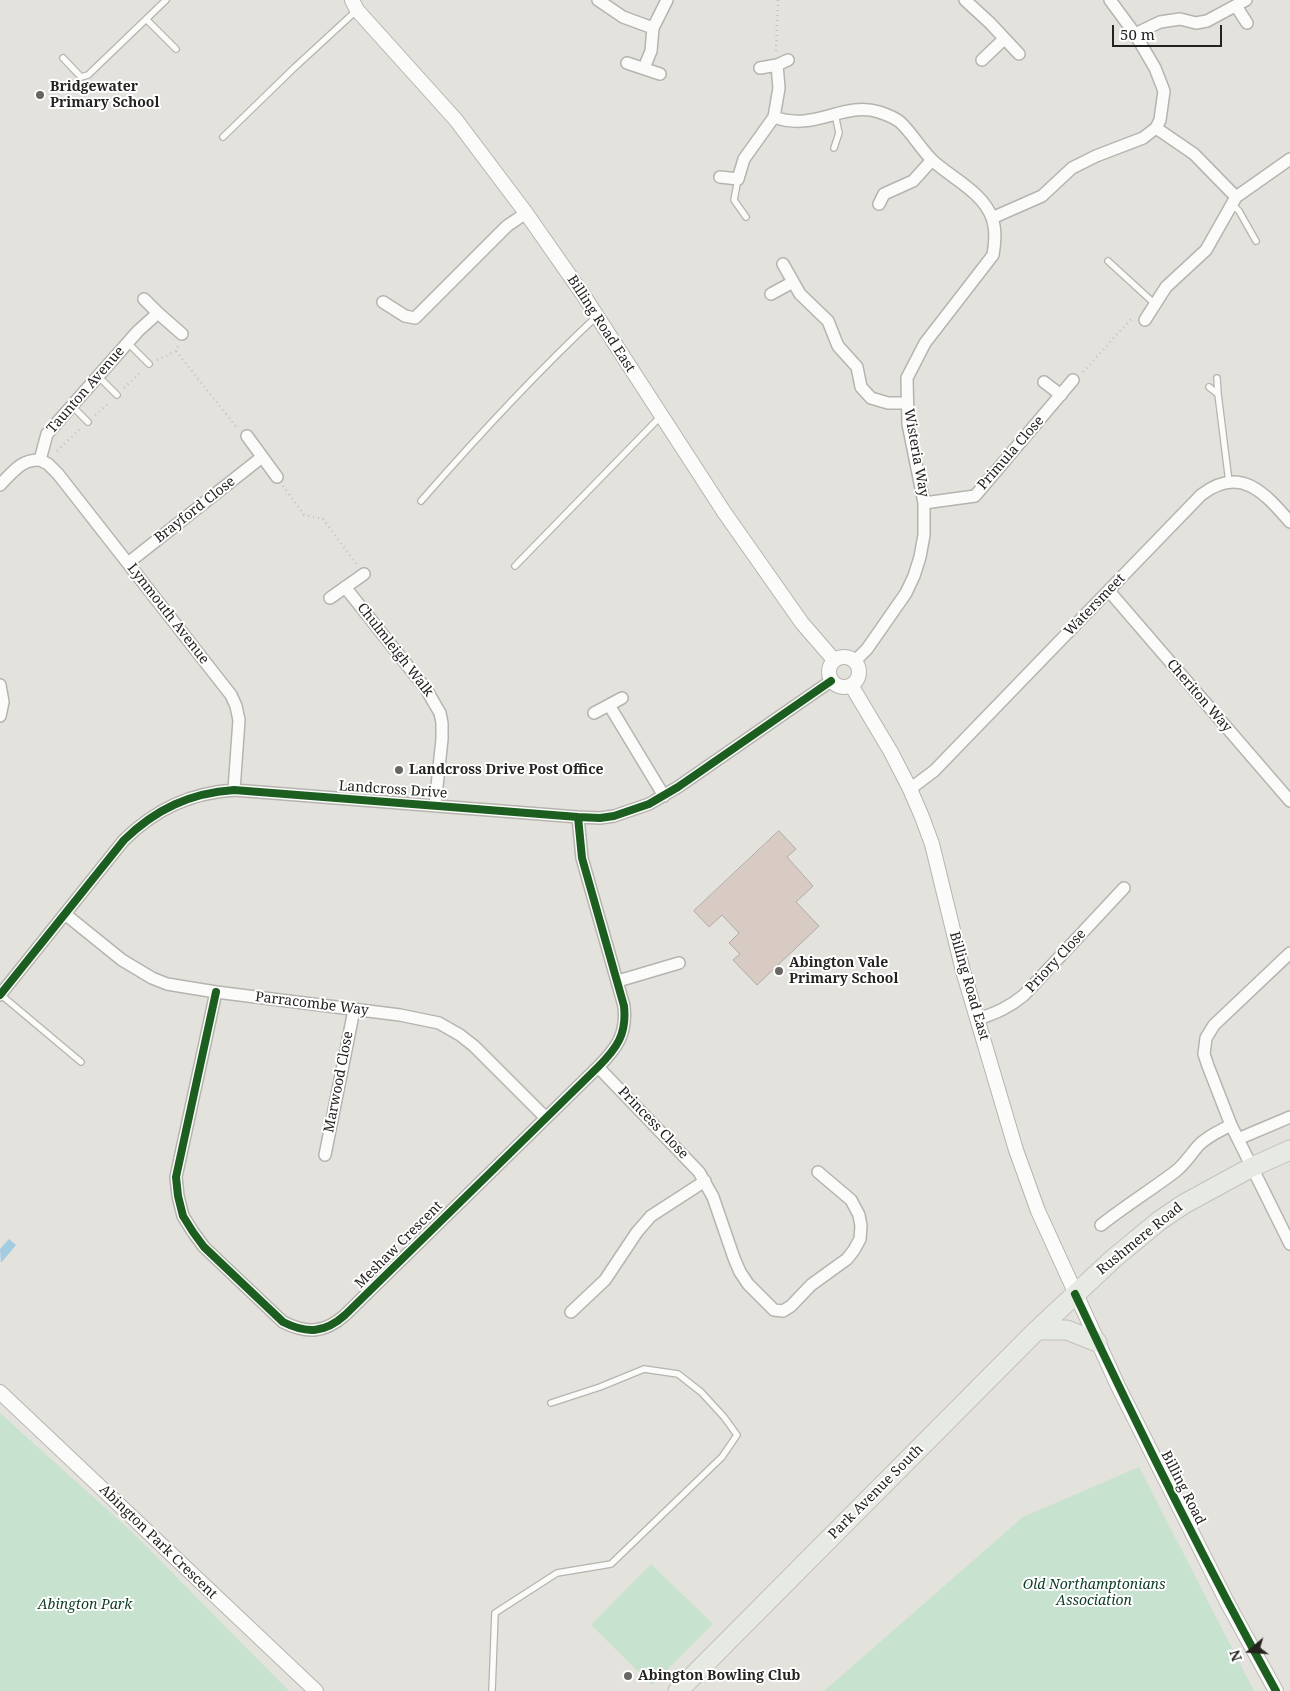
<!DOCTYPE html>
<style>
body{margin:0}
#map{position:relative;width:1290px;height:1691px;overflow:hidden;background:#e4e2dc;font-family:"Noto Serif",serif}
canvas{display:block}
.north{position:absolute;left:1225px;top:1626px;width:50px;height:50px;-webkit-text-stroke:4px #fff;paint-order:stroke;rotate:252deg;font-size:14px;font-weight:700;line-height:20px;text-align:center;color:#252320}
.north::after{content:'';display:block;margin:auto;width:18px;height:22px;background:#252320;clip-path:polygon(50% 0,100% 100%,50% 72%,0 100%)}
.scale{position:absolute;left:1112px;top:25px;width:110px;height:22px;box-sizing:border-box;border:2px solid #252320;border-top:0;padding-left:6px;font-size:15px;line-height:18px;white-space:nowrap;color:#252320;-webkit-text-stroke:4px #fff;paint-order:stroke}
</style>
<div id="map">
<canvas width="1290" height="1691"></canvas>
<div class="north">N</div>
<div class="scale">50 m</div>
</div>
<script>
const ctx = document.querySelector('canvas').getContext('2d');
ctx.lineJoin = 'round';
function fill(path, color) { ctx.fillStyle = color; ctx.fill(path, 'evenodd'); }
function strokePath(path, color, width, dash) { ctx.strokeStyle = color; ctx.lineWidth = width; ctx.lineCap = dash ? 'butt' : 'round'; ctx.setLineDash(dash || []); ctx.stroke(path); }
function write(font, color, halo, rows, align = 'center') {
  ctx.font = font + ' "Noto Serif",serif'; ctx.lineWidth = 4; ctx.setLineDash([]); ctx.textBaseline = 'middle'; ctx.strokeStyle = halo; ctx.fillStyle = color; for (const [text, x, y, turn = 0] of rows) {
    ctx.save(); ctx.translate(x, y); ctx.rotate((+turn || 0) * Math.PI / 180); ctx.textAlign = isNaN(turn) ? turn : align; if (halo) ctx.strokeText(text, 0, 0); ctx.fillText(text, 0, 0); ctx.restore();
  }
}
fill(new Path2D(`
 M0,1413L132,1532L289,1691H0Z
 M1139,1467L1254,1691H824L1023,1517Z
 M651,1564L713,1624L652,1685L591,1625Z`), '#c7e2ce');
fill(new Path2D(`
 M9,1239L16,1245L1,1263L0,1249Z`), '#a2cce2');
const building = new Path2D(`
 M779,831L796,849L787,857L813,886L796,902L819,926L757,985L733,960L740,954L729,943L739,933L722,915L709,927L694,911Z`);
fill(building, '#d8cbc3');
strokePath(building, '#adaaa7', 1);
const service = new Path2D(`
 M146,19L176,49
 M63,58L81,77L88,75L166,0
 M223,137L294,68L357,10
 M834,148L839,133L835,114
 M738,179L734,200L746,217
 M1232,204L1239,211L1256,241
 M1108,261L1155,304
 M128,343L149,364
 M98,376L117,395
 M1217,378L1218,394
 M1209,387L1218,394L1229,482
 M72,406L88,422
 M421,501C477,437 535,374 597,316
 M515,566L661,416
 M0,994L81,1062
 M492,1691L495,1613L557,1573L611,1564L722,1457L737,1435L724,1417L701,1392L678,1374L644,1369L600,1387L551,1403`);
const minor = new Path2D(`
 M598,0L623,17L653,28
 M965,0L990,23L1019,54
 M1236,6L1247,23
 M1135,34L1160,22L1180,19L1196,23L1207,21L1246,0
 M982,60L1004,39
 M627,63L660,74
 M644,68L651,51L653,28L667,0
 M760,68L777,65L788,60
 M774,117L779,88L777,65
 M1156,128L1194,154L1236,197
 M720,177L738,179L744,159L774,117C815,132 843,101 879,112C885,114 895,118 900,122C912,133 920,148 932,160C950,177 983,192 992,218C996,229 995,244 993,255L925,343L907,378L908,424L924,503V535L920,557L914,576L906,593L867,649L855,661
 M879,204L884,194L913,181L932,160
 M992,218L1042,196L1072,168L1096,156L1143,138L1156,128L1160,120L1164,91L1155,68L1135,34L1110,0
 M783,264L800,294L828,321L838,346L857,367L861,387L871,398L888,403H907
 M771,294L793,282
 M144,299L158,313L182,334
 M383,302L405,316L415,318L507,226L526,213
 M1145,320L1166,287L1206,250L1236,197L1290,159
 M1044,382L1061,395
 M247,436L277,477
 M40,460L48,464L58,474L231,695L236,706L239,720L234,790
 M0,485C12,473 21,459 40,460L47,434L138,331L158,313
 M924,503L975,496L1073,380
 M128,563L262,457
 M345,587L426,689L440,713L442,723V739L435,805
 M1109,591L1290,801
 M330,598L364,574
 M0,685L3,702L0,716
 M609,705L622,698
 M594,713L609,705L664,796
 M910,789L934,771L1201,495C1240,465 1264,492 1290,522
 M65,914L122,960L152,978L167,984L216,992L400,1015L439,1023L460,1035L474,1046L546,1118
 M1290,953L1214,1025L1206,1038L1204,1054L1208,1066L1231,1125L1290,1244
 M618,981L679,963
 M216,992L176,1177L178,1196L183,1216L193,1232L204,1247L283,1322C307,1334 325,1333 345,1315L598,1067C617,1048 627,1034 624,1006L582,858L578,817
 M0,995L124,840C156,809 190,793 234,790L578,817L600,818L614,816L649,804L678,787L831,681
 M978,1019C996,1013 1010,1007 1024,995L1124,888
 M598,1067L699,1172L713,1197L734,1258L740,1272L748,1284L774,1310L783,1311L791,1306L811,1285L847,1259L854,1250L860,1239L861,1226L859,1215L851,1200L818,1172
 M1238,1139L1290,1117
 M325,1155L354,1010
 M1101,1225C1125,1206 1151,1190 1176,1171C1185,1164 1191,1154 1198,1146C1207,1136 1220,1131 1231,1125
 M571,1312L605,1280L637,1232L651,1216L705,1181`);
const tertiary = new Path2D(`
 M352,0L357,10L456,120L526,213L584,296L724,512L802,623L834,660
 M829 672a15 15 0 1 1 30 0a15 15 0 1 1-30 0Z
 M851,685L891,752L910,789L922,817L932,844L963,971L1016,1150L1038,1211L1118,1386L1228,1604L1276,1691
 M0,1392L316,1691`);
const primary = new Path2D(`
 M1037,1330H1067L1097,1342
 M678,1691L1034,1333L1113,1259L1159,1221L1184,1204L1252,1167L1290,1150`);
strokePath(service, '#b6b4af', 8);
strokePath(minor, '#b6b4af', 14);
strokePath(tertiary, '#b6b4af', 16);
strokePath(primary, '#c2c0bd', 21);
strokePath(new Path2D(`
 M776,51L778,0
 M176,351L238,429
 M157,360L176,351L178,346
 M1083,372L1133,317
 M124,388L142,371
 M95,415L110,402
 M57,451L80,429
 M283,486L304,515L323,519L357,565`), '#c4c3c1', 2.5, [1, 4]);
strokePath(service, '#fbfbfa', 5.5);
strokePath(minor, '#fbfbfa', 11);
strokePath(tertiary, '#fbfbfa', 14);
strokePath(primary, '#e7eae3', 19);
strokePath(new Path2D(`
 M216,992L176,1177L178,1196L183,1216L193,1232L204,1247L283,1322C307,1334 325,1333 345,1315L598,1067C617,1048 627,1034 624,1006L582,858L578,817
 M0,995L124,840C156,809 190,793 234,790L578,817L600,818L614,816L649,804L678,787L831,681
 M1075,1294C1138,1428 1204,1561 1276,1691`), '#1b5e20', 8);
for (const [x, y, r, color] of [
 [40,95,5,"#686662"],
 [399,770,5,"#686662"],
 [779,971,5,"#686662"],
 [628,1676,5,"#686662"]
]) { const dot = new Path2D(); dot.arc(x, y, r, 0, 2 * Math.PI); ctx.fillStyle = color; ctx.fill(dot); strokePath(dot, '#fff', 2); }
write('bold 14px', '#252320', '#fff', [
 ["Bridgewater",50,87],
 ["Primary School",50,103],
 ["Landcross Drive Post Office",409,770],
 ["Abington Vale",789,963],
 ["Primary School",789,979],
 ["Abington Bowling Club",638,1676]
], 'left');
write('14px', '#252320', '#fff', [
 ["Billing Road East",601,324,57],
 ["Taunton Avenue",86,390,-49],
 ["Wisteria Way",916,453,80],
 ["Primula Close",1011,453,-49],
 ["Brayford Close",195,510,-38],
 ["Watersmeet",1095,605,-46],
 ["Lynmouth Avenue",168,614,52],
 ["Chulmleigh Walk",395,650,52],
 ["Cheriton Way",1199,696,49],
 ["Landcross Drive",393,790,4],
 ["Priory Close",1056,961,-47],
 ["Billing Road East",969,986,74],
 ["Parracombe Way",312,1004,7],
 ["Marwood Close",339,1082,-79],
 ["Princess Close",653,1123,46],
 ["Rushmere Road",1140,1239,-39],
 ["Meshaw Crescent",399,1245,-45],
 ["Billing Road",1183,1488,63],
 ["Park Avenue South",876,1492,-45],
 ["Abington Park Crescent",158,1542,44]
]);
write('italic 14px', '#0b3b24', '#fff', [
 ["Old Northamptonians",1094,1585],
 ["Association",1094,1601],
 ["Abington Park",85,1605]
]);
</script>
